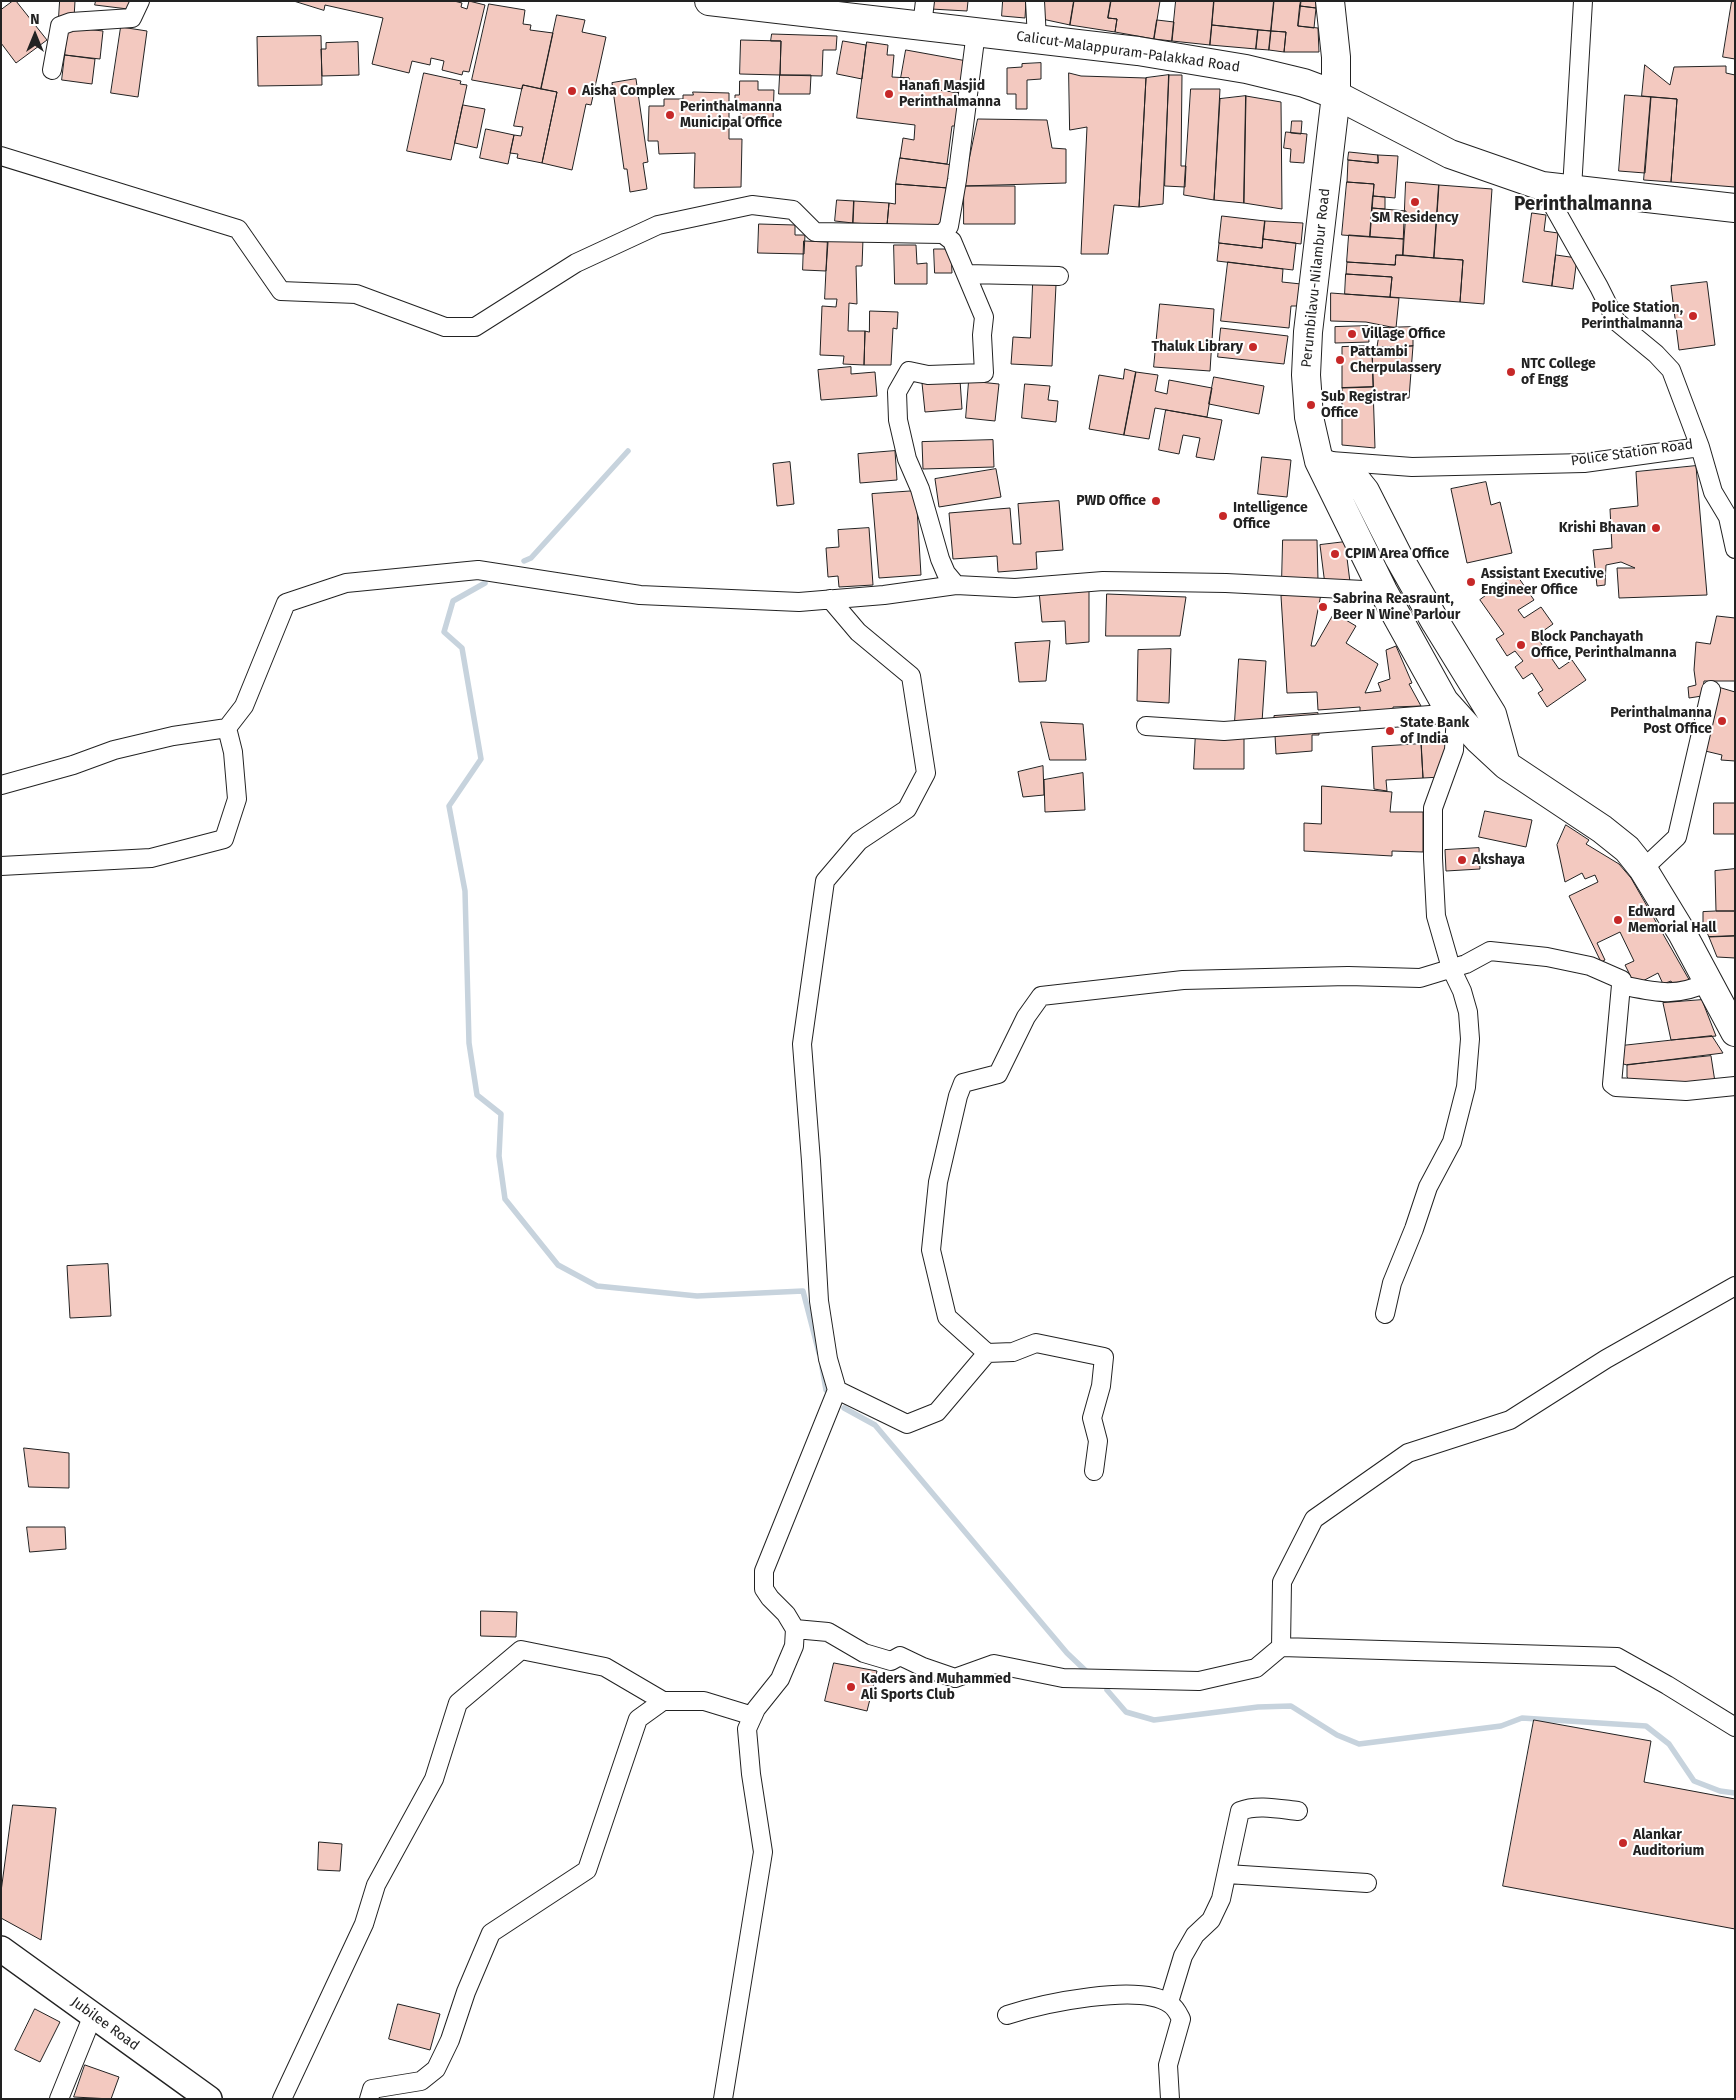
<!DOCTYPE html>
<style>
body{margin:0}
#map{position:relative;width:1736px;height:2100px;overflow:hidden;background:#fff;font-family:"Fira Sans",sans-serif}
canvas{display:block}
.frame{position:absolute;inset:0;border:2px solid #222;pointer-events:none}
.north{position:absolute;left:10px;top:10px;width:50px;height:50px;-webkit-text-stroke:4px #fff;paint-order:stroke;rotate:0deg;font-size:14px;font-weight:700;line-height:20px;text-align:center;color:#222}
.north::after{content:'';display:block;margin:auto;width:18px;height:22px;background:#222;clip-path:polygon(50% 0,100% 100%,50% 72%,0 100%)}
</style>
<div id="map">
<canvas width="1736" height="2100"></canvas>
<div class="frame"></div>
<div class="north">N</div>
</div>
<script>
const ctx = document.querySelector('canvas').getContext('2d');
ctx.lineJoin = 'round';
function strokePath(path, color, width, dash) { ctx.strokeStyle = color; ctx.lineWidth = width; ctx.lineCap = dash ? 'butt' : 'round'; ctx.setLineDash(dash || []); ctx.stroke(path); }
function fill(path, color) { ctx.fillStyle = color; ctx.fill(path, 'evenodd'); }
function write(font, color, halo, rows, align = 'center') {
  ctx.font = font + ' "Fira Sans",sans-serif'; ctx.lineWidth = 4; ctx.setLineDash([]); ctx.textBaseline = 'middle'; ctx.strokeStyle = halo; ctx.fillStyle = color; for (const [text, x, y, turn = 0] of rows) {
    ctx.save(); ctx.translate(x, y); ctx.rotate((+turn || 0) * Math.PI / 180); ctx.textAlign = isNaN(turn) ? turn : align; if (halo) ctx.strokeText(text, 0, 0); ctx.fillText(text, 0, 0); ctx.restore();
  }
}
strokePath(new Path2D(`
 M524,561L531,558L628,451
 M485,583L453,601L444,632L462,648L481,759L449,806L465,891L469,1043L477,1095L501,1114L499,1156L505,1199L558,1265L597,1286L697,1296L803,1291L819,1353
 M822,1367L826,1390
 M844,1408L875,1425L1067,1653L1086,1671
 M1107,1690L1126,1712L1154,1720L1258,1707L1291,1706L1337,1735L1359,1744L1501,1726L1522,1718L1646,1726L1669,1744L1694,1781L1720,1791L1735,1793`), '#c7d3dd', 5.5);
const building = new Path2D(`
 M13,1H16L47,40L16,63L1,43V10Z
 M60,1H75L74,18L59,17Z
 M96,1H138L136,10L95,5Z
 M294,1H454L462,3L461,7L467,9L469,1L485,5L469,72L463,71L462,75L442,70L444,61L431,58L430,65L412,61L409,73L372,64L383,18L325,5L324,10Z
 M931,1H968L967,11L931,9Z
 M1003,1H1026L1025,18L1002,16Z
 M1040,1H1074L1070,25L1042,19Z
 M1074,1H1111L1108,18L1117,19L1115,32L1070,25Z
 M1111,1H1160L1154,39L1115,32L1117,19L1108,18Z
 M1176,1H1214L1210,45L1172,41Z
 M1214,1H1274L1271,31L1212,25Z
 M1274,1H1301L1298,26L1318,28L1319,52H1284L1286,32L1271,31Z
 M1301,1H1316V8L1300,6Z
 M1732,1H1735V59L1723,57Z
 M489,4L525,10L523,24L531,25L530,30L553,33L541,89L523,85L522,89L472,80Z
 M1300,6L1316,8L1314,28L1298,26Z
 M557,15L585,20L582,32L606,37L591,105L586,104L572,170L542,163L557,92L541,89Z
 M1157,20L1174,22L1172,41L1154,39Z
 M1212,25L1258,30L1256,49L1210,45Z
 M68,27L103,31L100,59L65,55Z
 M121,27L147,31L138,97L111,93Z
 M1258,30L1271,31L1269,50L1256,49Z
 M1271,31L1286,32L1284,52L1269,50Z
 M772,34L837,36L836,50H823L822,76L780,75L781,41H771Z
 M321,36L322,85L258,86L257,37Z
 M741,40L781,41L780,75L740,74Z
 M843,41L866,45L862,79L837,74Z
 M358,42L359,75L322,76L321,49H326V43Z
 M867,42L888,45L887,55H894L892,77L909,78L908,86L961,93L956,126H952L947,164L900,158L903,138L914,140L915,125L857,118Z
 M906,50L967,61L961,93L908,86L909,78H901Z
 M65,55L95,59L92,84L62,80Z
 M1041,63V79L1027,80V109H1016V94H1007V68L1022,67V64Z
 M1645,65L1670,85L1674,67L1726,66V73L1735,75V187L1671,182L1677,99L1642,96Z
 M424,73L461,81L460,84L467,85L451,160L407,151Z
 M1069,73L1081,76L1146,78L1139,207L1114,205L1108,254H1081L1087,127L1070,130Z
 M780,75H811L810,94H779Z
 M1169,75H1182L1181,166H1186L1185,187L1165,186Z
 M1169,75L1163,204L1139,207L1146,78Z
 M636,79L648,162L643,163L647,189L630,192L627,169H624L612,83Z
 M740,81H758V90H774L773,119L741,118V106H735V95H739Z
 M523,85L557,92L542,163L517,158L518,154L510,153L514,135L521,136L523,127L514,126Z
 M1191,89H1220L1214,200L1184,195Z
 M693,92L729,93V139H742L741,187L694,188L695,153L659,154L658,141H648L649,106H664V99H683V95H693Z
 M1625,95L1651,97L1645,173L1619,171Z
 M1246,96L1281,102L1282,209L1244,203Z
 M1246,96L1244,203L1214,200L1220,99Z
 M1651,97L1677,99L1671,182L1644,180Z
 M463,105L485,109L477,148L455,143Z
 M978,119L1047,120L1052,148L1066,149V183L964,186Z
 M1292,121H1302L1301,134L1291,133Z
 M486,129L514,135L508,164L480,158Z
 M1286,132L1307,134L1304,163L1290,162L1291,149L1284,148Z
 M1349,152L1378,155V163L1348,160Z
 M1378,155L1398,156L1395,198L1373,196L1374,184L1347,182L1348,160L1378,163Z
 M900,158L953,165L948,188L896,184Z
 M1347,182L1374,184L1370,237L1342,235Z
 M1406,182L1439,185L1434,258L1403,255Z
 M896,184L948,188L944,229L887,225L889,203L895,204Z
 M1439,185L1492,189L1484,304L1460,302L1463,260L1434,258Z
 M964,186H1015V224H964Z
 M1373,196L1385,197V209L1372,208Z
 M837,200L854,201L853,223L835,221Z
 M854,201L889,203L887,225L853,223Z
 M1372,208L1406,211L1404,239L1370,237Z
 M1532,213L1546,215L1544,231L1558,233L1552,286L1523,282Z
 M1222,216L1265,221L1262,248L1219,243Z
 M1265,221L1303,223L1301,244L1263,239Z
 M759,224L795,225V235H805L804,254L758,253Z
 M1349,235L1404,239L1403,255H1396L1395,265L1347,262Z
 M828,237L863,239L862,266H856L857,304L849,303L848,331H865L864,365L843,364L844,356L820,355L822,306L836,307L837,299H825Z
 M1263,239L1296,243L1293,270L1217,261L1219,243L1262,248Z
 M804,241L828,242L826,271L803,270Z
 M894,245H916L917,264L927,263V284H895Z
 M934,249H951L952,273H935Z
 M1396,255L1463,260L1460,302L1390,297L1392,277L1346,274L1347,262L1395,265Z
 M1556,255L1577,258L1573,289L1552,286Z
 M1228,262L1283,269L1282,282L1301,284L1299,306H1291L1289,328L1221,321Z
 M1346,274L1392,277L1390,297L1345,294Z
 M1707,282L1715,345L1679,350L1671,286Z
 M1033,284L1056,285L1052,366L1011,364L1013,337L1030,338Z
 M1331,293L1399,298L1396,328L1366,322L1331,321Z
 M1160,304L1214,309L1210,371L1154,367Z
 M870,311L898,312L897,329L893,328L891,365H864L865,331L869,332Z
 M1368,326L1369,342L1335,343V327Z
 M1413,327V346L1377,347L1380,328Z
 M1221,328L1288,336L1284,364L1218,357Z
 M1372,346L1373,387L1342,388V347Z
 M1413,346L1409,398L1374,400L1372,351Z
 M851,367V374L875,372L877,396L821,400L818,370Z
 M1125,369L1136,372L1124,435L1089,429L1099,375L1123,379Z
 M1136,372L1158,375L1155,391L1167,394L1169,380L1212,388L1207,417L1155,408L1149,439L1124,435Z
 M1214,377L1264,386L1259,414L1209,404Z
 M960,380L962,409L925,412L922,383Z
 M969,381L999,384L995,421L966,418Z
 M1025,384L1050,386L1048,400L1058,401L1056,422L1022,418Z
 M1373,387L1375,448L1342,445V388Z
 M1166,410L1222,420L1214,460L1196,457L1200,438L1183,435L1179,454L1159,450Z
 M993,440L994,467L923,469L922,442Z
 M895,451L897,480L860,483L858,454Z
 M1262,457L1291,460L1287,497L1258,494Z
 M790,462L794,504L777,506L773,464Z
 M1696,466L1707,595L1619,598L1617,568H1635L1621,562L1606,565L1605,585L1597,586L1593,550L1612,548L1610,509L1638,506L1636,472Z
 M996,469L1001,497L939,507L935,479Z
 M1486,482L1491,505L1500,502L1512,553L1467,563L1451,489Z
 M916,491L921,575L879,578L872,494Z
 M1059,501L1063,550L1036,552L1037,569L998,572L997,556L953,559L949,513L1010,508L1013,544H1021L1018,504Z
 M869,528L873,585L839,587L838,576L828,577L826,548L839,547L838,530Z
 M1283,540H1317L1318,580H1282Z
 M1345,542L1350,582L1325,585L1320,545Z
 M1516,574L1534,600L1518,610L1524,618L1541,607L1553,624L1536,636L1559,669L1572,660L1586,680L1547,707L1538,693L1543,690L1532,673L1523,679L1515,667L1523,661L1515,651L1507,656L1496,639L1504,634L1480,600Z
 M1089,588V642L1066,644L1065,621L1042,622L1039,591Z
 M1107,594L1186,597L1180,636H1106Z
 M1321,594L1311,646H1315L1334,613L1356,626L1346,643L1378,664L1365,693L1381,691L1378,683L1390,679L1386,650L1396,646L1412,683L1409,684L1421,706L1393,707V712L1360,714V707L1318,710L1317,692L1287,693L1281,596Z
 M1717,616L1735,618V681H1704L1702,696L1689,698L1688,687L1696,685L1694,670L1696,642L1710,644Z
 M1050,641L1046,681L1019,682L1015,643Z
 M1171,649L1169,703L1137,701L1138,650Z
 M1239,659L1266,661L1262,722L1235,721Z
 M1718,687L1735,692V761L1721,760L1722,755L1701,750Z
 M1318,713L1319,735H1312V751L1276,754L1274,716Z
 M1041,722L1083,724L1086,760H1050Z
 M1196,731H1244V769H1194Z
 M1451,738L1441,777L1423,778L1421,740Z
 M1421,744L1423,778L1386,780L1387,791L1374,789L1372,747Z
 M1043,766L1044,795L1023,797L1018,772Z
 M1083,773L1085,810L1045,812L1044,780Z
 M1322,786L1392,792L1390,812H1423V852L1392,851V856L1304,851V823L1321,824Z
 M1714,803H1735V834H1714Z
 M1485,811L1532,820L1526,847L1479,837Z
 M1566,825L1589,840L1586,844L1619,864L1631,878L1691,983L1676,990L1671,981L1663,984L1658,973L1635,985L1625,965L1634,961L1620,932L1597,943L1605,960L1601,962L1569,896L1598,882L1595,875L1585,879L1582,873L1565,882L1557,845Z
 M1479,848L1480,869L1446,871L1445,850Z
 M1735,869V911H1716L1715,871Z
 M1716,911H1735V936L1709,937L1703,924V912Z
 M1735,936V958L1717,957L1709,937Z
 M1702,1000L1716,1036L1671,1040L1663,1003Z
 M1712,1036L1723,1053L1627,1065L1620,1063L1621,1046Z
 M1711,1056L1715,1082L1651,1085L1631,1082L1627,1077V1065Z
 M108,1264L111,1316L70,1318L67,1266Z
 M24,1448L69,1453V1488L29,1487Z
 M27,1527H65L66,1549L30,1552Z
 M481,1611L517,1612L516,1637L481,1636Z
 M834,1663L877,1671L867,1711L825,1701Z
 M1534,1720L1651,1741L1644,1782L1735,1799V1929L1503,1886Z
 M13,1805L56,1808L41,1940L1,1918V1892Z
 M319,1842L342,1844L340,1871L318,1870Z
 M398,2004L440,2014L430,2050L389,2039Z
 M35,2009L60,2022L40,2062L15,2050Z
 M85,2065L119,2077L111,2099L74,2097Z`);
fill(building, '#f3c9c0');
strokePath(building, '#222', 1);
const street = new Path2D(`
 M1035,1L1037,39
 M922,26L925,1
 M52,70L60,26L71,22L132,18L140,1
 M1,156L238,229L281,291L356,294L445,327H475L576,263L658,225L752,205L793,210L815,232L943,234L952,241L984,317L982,335L984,373L928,375L909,371L897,392L898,420L907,459L920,489L940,559L946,573L956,585L1015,588L1103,581L1226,583L1383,591
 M1572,189L1583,1
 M943,234L949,226L957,180L976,32
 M966,274L1059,276
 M1700,447L1713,492L1728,517L1735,549
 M1331,461L1412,467L1584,463L1700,447L1671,370L1656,354L1616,321L1599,287L1542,186
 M1146,726L1224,731L1456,713L1454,750L1433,808V858L1436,916L1451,968L1462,991L1468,1012L1470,1039L1466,1087L1452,1142L1428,1187L1414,1229L1392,1283L1385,1314
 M227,728L244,706L286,603L346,583L478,570L640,595L799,602L884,595L956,585
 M1,785L73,765L114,750L173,736L227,728L233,752L237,799L224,839L151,858L1,866
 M1643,869L1677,837L1711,690
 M1621,985L1612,1084L1616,1087L1686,1091L1735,1086
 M987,1353L947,1317L931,1250L938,1182L958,1096L963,1083L998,1074L1026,1017L1041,996L1183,980L1348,976L1420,978L1466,964L1490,951L1547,957L1590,966L1622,980L1621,985C1655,992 1676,998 1708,982
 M837,1390L907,1424L937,1412L987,1353L1013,1352L1036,1343L1104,1357L1101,1386L1092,1418L1098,1441L1094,1471
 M795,1629L828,1632L864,1653L891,1661L900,1656L923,1667L955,1678L994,1664L1063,1678L1199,1681L1256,1668L1281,1647L1282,1582L1314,1519L1408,1453L1510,1420L1606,1359L1735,1286
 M1281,1647L1617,1657L1667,1685L1735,1727
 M1227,1874L1367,1883
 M1169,2002L1183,1956L1195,1935L1211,1920L1221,1899L1240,1811C1257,1804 1280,1809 1298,1811
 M1007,2015C1041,2004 1140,1982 1170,2004C1176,2008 1178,2013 1181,2019L1168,2065L1170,2099
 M59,2099L93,2015
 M282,2099L364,1924L376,1885L434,1779L458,1703L521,1650L605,1667L663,1701
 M369,2099L372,2089L421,2081L436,2069L450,2040L466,1992L491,1933L587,1870L638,1719L663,1701H704L753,1716
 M723,2099L763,1852L751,1774L747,1729L756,1709L780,1679L794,1646L795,1629L786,1614L770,1598L764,1589V1571L837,1390L828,1359L819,1301L811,1161L802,1044L825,881L859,841L907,809L926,773L911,676L858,632L830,599`);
const secondary = new Path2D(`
 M1,1949L209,2099`);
const primary = new Path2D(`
 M1330,1L1336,57V95L1308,332L1306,375L1309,417L1319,461L1383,591L1444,701L1478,739L1506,765L1602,829L1627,849L1643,869L1682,933L1735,1032
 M1319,461L1353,476L1365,491L1398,556L1436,623L1492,714L1506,765`);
const highway = new Path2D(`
 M709,1L1138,51L1246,69L1304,83L1336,95L1450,154L1542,186L1735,208`);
strokePath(street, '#222', 20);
strokePath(secondary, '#222', 28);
strokePath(primary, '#222', 30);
strokePath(highway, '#222', 30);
strokePath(street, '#fff', 18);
strokePath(secondary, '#fff', 25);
strokePath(primary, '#fff', 28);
strokePath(highway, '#fff', 28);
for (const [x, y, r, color] of [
 [572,91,5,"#c62828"],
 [889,94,5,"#c62828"],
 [670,115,5,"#c62828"],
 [1415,202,5,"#c62828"],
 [1693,316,5,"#c62828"],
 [1352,334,5,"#c62828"],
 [1253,347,5,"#c62828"],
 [1340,360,5,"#c62828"],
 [1511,372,5,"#c62828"],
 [1311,405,5,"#c62828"],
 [1156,501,5,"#c62828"],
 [1223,516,5,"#c62828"],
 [1656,528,5,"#c62828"],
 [1335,554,5,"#c62828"],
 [1471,582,5,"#c62828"],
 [1323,607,5,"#c62828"],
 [1521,645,5,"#c62828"],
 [1722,721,5,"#c62828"],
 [1390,731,5,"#c62828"],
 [1462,860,5,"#c62828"],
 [1618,920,5,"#c62828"],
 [851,1687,5,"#c62828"],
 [1623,1843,5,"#c62828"]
]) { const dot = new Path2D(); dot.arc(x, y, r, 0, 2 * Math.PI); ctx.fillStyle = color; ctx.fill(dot); strokePath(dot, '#fff', 2); }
write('14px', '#222', '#fff', [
 ["Calicut-Malappuram-Palakkad Road",1128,52,8],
 ["Perumbilavu-Nilambur Road",1316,278,-84],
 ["Police Station Road",1632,453,-8],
 ["Jubilee Road",105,2024,36]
]);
write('bold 14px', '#222', '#fff', [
 ["Hanafi Masjid",899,86],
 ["Perinthalmanna",899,102],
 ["Aisha Complex",582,91],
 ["Perinthalmanna",680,107],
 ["Municipal Office",680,123],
 ["SM Residency",1415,218,"center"],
 ["Police Station,",1683,308,"right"],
 ["Perinthalmanna",1683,324,"right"],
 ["Village Office",1362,334],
 ["Thaluk Library",1243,347,"right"],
 ["Pattambi",1350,352],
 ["Cherpulassery",1350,368],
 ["NTC College",1521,364],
 ["of Engg",1521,380],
 ["Sub Registrar",1321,397],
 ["Office",1321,413],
 ["PWD Office",1146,501,"right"],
 ["Intelligence",1233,508],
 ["Office",1233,524],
 ["Krishi Bhavan",1646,528,"right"],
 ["CPIM Area Office",1345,554],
 ["Assistant Executive",1481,574],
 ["Engineer Office",1481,590],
 ["Sabrina Reasraunt,",1333,599],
 ["Beer N Wine Parlour",1333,615],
 ["Block Panchayath",1531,637],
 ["Office, Perinthalmanna",1531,653],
 ["Perinthalmanna",1712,713,"right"],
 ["Post Office",1712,729,"right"],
 ["State Bank",1400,723],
 ["of India",1400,739],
 ["Akshaya",1472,860],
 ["Edward",1628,912],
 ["Memorial Hall",1628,928],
 ["Kaders and Muhammed",861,1679],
 ["Ali Sports Club",861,1695],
 ["Alankar",1633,1835],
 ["Auditorium",1633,1851]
], 'left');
write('bold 19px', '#222', '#fff', [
 ["Perinthalmanna",1583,205]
]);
</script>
